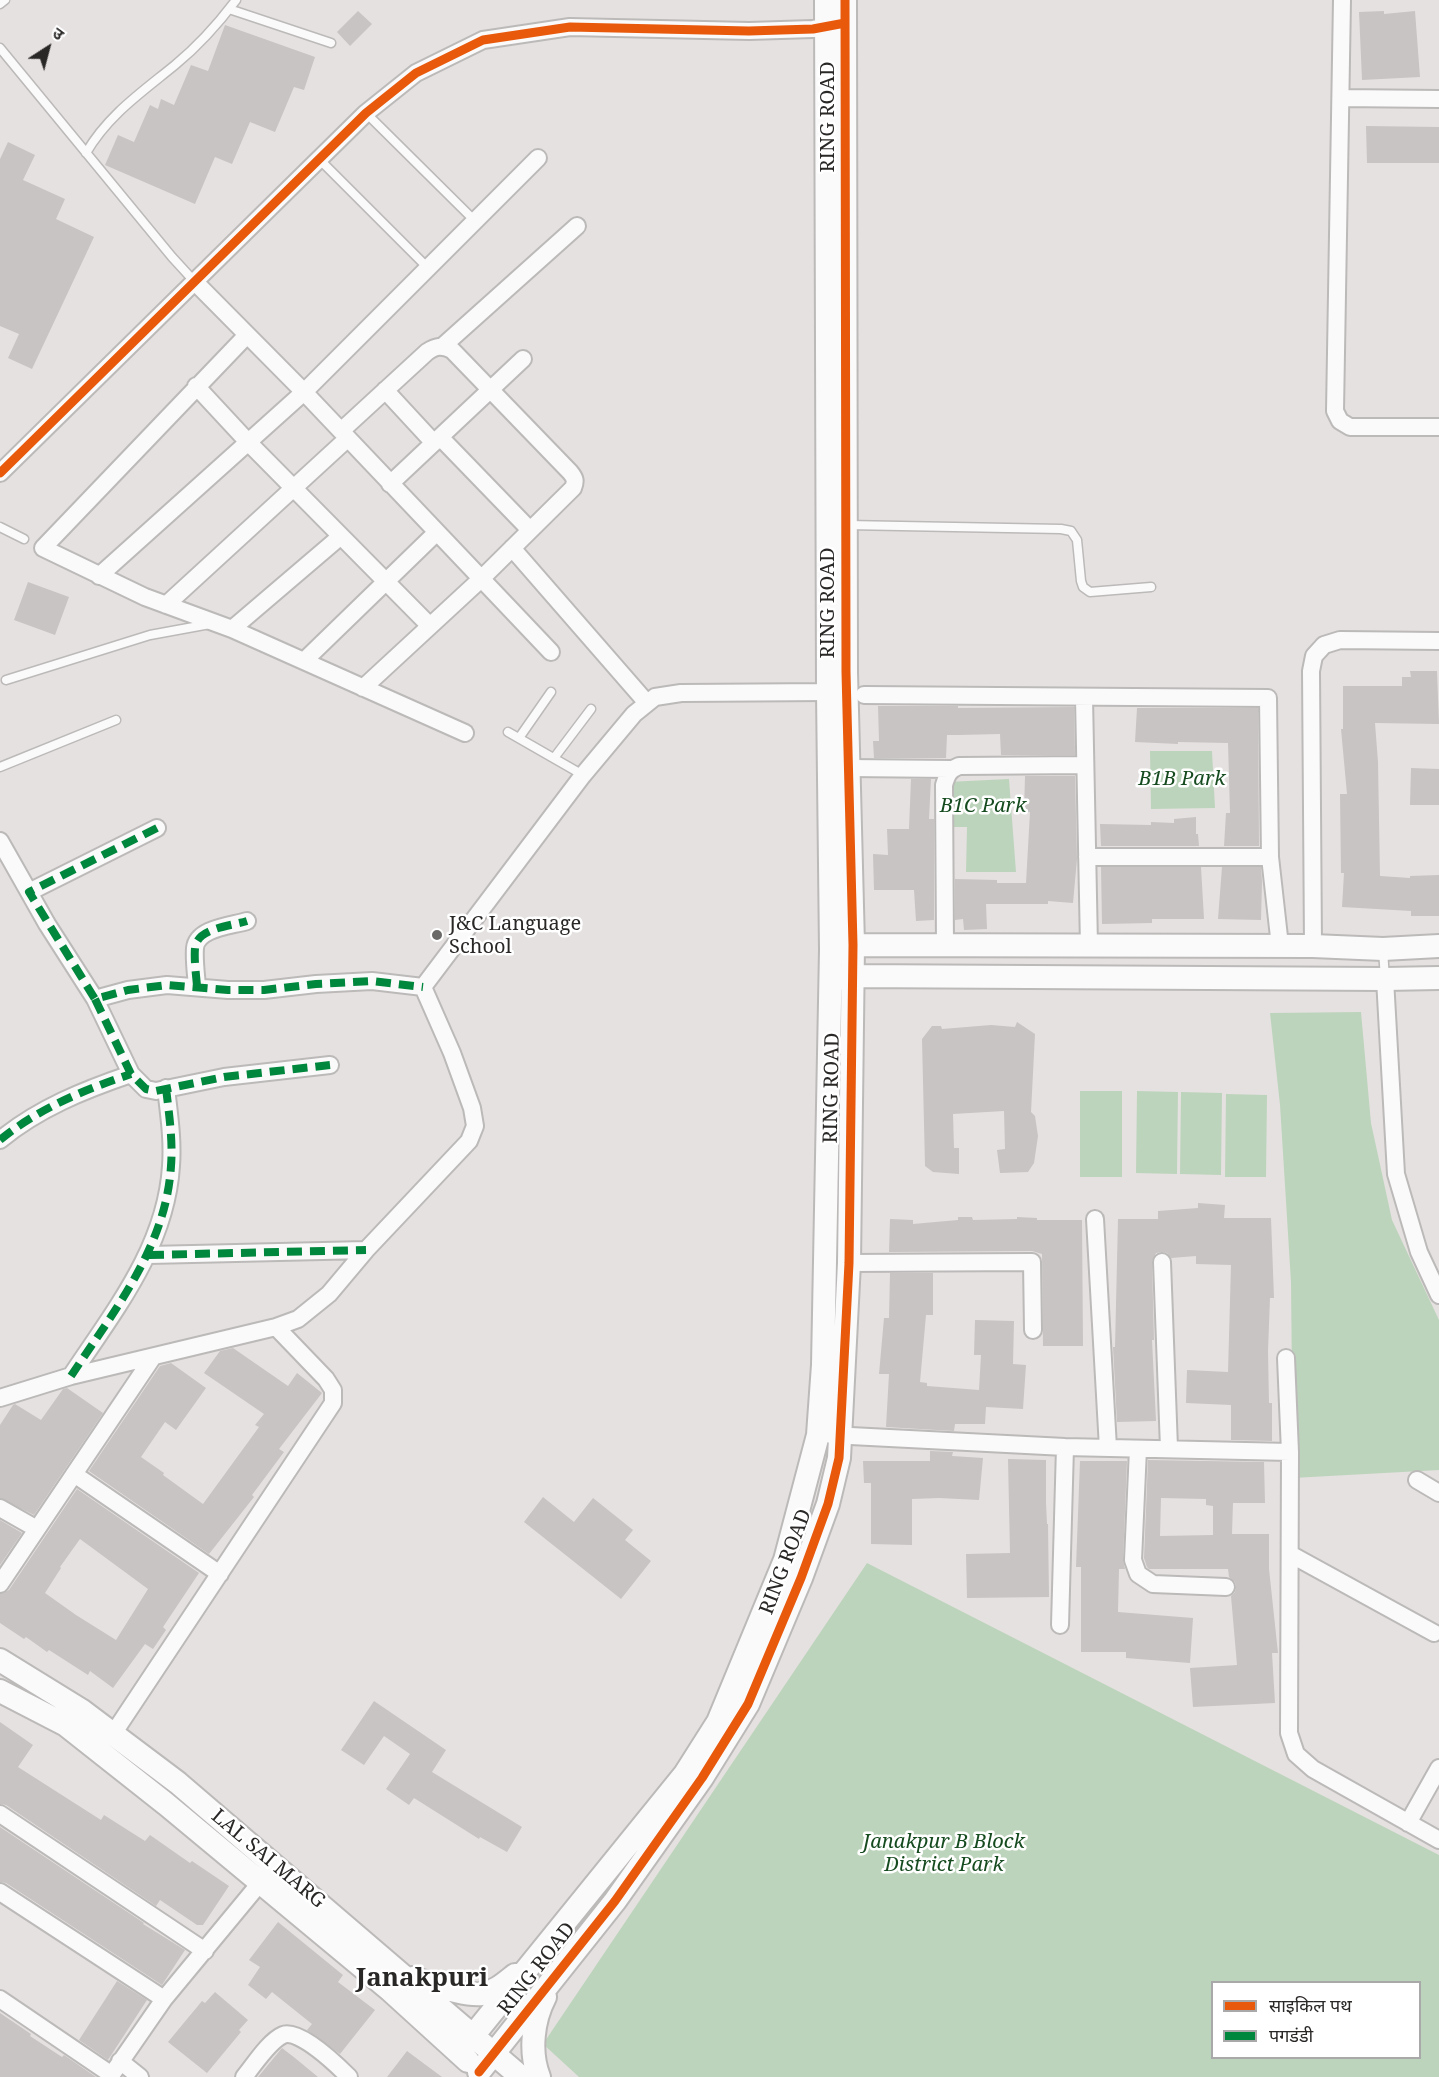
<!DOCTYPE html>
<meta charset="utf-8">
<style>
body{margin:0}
#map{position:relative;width:1439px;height:2077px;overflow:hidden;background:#e5e1e0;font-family:"Noto Serif","Noto Sans Devanagari",serif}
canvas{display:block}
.legend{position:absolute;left:1211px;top:1981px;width:210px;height:78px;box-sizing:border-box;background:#fff;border:2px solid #aaa9a9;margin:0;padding:8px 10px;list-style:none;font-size:18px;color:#2a2827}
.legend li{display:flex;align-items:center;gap:12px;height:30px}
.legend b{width:30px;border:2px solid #aaa9a9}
.north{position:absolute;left:18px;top:18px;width:60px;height:60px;-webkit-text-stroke:4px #fff;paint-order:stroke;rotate:36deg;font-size:16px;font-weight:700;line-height:24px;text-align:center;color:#2a2827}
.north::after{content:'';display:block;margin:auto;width:21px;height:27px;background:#2a2827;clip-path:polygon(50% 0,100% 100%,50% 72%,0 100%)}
</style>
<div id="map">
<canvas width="1439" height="2077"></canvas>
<ul class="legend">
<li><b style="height:8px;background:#e8590c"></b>साइकिल पथ</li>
<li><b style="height:8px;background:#00873e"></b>पगडंडी</li>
</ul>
<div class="north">उ</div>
</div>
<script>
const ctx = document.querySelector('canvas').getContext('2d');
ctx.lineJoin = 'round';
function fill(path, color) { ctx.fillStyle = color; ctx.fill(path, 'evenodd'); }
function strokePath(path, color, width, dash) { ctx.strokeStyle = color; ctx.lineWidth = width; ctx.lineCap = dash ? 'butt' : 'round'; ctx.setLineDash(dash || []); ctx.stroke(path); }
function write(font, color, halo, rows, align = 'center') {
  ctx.font = font + ' "Noto Serif",serif'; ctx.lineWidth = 5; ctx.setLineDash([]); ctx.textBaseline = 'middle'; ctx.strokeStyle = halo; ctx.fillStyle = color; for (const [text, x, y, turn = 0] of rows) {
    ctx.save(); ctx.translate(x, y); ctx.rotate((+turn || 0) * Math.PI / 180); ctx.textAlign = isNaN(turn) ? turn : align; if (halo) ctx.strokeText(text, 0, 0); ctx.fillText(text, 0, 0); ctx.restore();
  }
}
fill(new Path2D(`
 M1150,751H1212L1215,808L1151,809Z
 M1009,779L1016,872H966L967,827H948L947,782Z
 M1361,1012L1371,1123L1392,1220L1439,1320V1470L1293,1478L1291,1282L1280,1105L1270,1013Z
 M1080,1091H1122V1177H1080Z
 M1137,1091L1178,1092L1177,1174L1136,1173Z
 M1181,1092L1222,1093L1221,1175L1180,1174Z
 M1226,1094L1267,1095L1266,1177H1225Z
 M867,1563L1439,1855V2077H579L543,2044ZM1212,1982H1420V2058H1212Z`), '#bdd4bc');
fill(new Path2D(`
 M358,11L372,24L350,46L337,32Z
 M1384,11V14L1415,11L1420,77L1362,80L1359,12Z
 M225,25L315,57L304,90L294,87L275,132L250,122L232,164L215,157L195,204L105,165L118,135L134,142L150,105L158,109L161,99L174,105L191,65L208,71Z
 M1366,126L1439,127V163H1367Z
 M8,142L35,155L23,180L65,199L56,219L94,237L32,369L8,358L19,334L0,326V159Z
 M28,582L69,597L55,635L14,620Z
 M1410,671H1437L1439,724L1375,723L1378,762L1380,876L1410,878V876L1439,875V916H1411V911L1342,907L1344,873H1341L1340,794H1347L1341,729H1343V686H1402V677H1411Z
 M878,706H958V708L1074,707L1075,755H1001L1000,734L959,735H947L946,758H874L873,741H879Z
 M1137,708H1258L1259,846H1224L1226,813H1230L1228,743L1178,742V744L1135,742Z
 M1411,768L1439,769V805H1410Z
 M1025,776H1075L1077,859L1073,903L1048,901V904H986L987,929L964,930L963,919L955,920V879L997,880V883H1026L1030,812H1024Z
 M911,779H931L929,819H934V920L916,921L914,890H874L873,854L888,855L887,829H909Z
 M1196,817V834H1198L1199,846H1101L1100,824L1151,825V822L1174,823V819Z
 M1101,867H1201L1204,919H1152V923L1102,924Z
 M1222,867H1261L1262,882L1261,920L1218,919Z
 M1017,1022L1035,1034L1031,1112L1035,1116L1038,1136L1034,1163L1028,1172L1000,1173L997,1150L1005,1149L1004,1111L953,1114L954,1148H959V1174L933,1172L925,1166L922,1039L932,1026H941L942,1029L991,1025L1015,1027Z
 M1198,1203L1225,1205L1224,1218H1271L1274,1298H1270L1268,1351L1269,1403H1272V1441L1231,1440V1405L1186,1403L1187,1370L1228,1372L1231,1265L1196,1264V1256L1171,1258L1167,1253L1162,1252L1156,1253L1152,1262L1154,1340H1152L1156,1421L1117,1422L1113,1347H1115L1118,1219H1158V1211L1198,1208Z
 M958,1217H972L973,1220L1017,1219V1217L1037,1218V1220H1082L1083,1346H1043L1042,1254L1032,1251L889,1252L890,1219L913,1220V1224L958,1220Z
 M890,1273H933V1315H926L920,1382L927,1383V1386L979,1390L981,1355H974L975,1320L1014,1321L1013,1364L1026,1365L1023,1409L986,1407L985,1424H955L954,1431L886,1427L889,1374H879L884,1318H889Z
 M233,1348L288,1386L297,1373L322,1393L279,1449L284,1452L252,1495L254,1497L209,1554L89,1471L160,1366L171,1363L206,1388L176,1430L165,1422L141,1457L164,1473L163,1475L203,1504L259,1427L255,1425L264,1414L204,1373L220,1351Z
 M67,1388L103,1413L34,1515L0,1498V1425L13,1405L15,1404L41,1420L63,1389Z
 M930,1451L953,1452L952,1456L983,1458L979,1500L939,1498L912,1499V1545L871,1544V1483H864L863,1461H930Z
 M1008,1459L1046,1460V1503L1047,1524H1048L1049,1597L967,1598L966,1554L1010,1553Z
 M1148,1460L1264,1462L1265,1503H1233L1232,1534H1269V1569L1278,1653H1272L1275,1703L1193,1707L1190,1668L1237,1665L1231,1596L1235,1592L1236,1587L1235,1582L1229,1577L1228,1569H1149L1147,1567L1144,1558ZM1161,1498L1206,1499V1505L1213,1506V1535L1160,1536Z
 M1080,1461H1127L1123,1560L1125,1569H1119L1118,1612L1193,1618L1190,1663L1126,1658V1652H1081V1567H1076Z
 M77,1489L199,1573L163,1627L166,1630L153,1649L145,1644L113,1688L90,1671L88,1675L49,1650L47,1652L26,1637L24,1639L0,1623V1594L9,1590ZM80,1539L148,1589L116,1640L76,1615L45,1593L61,1568L60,1567Z
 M543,1497L574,1522L593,1498L633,1530L625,1540L651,1561L621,1599L524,1522Z
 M0,1520L22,1533L0,1565Z
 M374,1701L446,1750L432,1772L522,1827L507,1852L480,1837L479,1839L414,1798L409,1805L386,1789L410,1754L384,1736L364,1765L341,1750Z
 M0,1722L33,1745L18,1767L101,1820L104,1815L145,1841L150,1835L190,1863L192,1861L229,1886L203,1925H197L160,1900L156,1906L6,1805L0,1804Z
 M0,1827L144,1923L143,1924L185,1950L162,1985L6,1883L0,1882Z
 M278,1922L343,1975L338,1982L375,2010L340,2054L307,2030L312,2024L272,1992L266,1999L248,1985L260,1967L249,1960Z
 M117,1981L147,2000L108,2060L79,2040Z
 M215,1992L248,2020L239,2030L241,2032L207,2073L168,2042L202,2001L205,2003Z
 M0,2013L31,2034L30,2036L62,2057L64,2055L96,2077H0Z
 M282,2048L295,2058L318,2077H258Z
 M407,2051L442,2077H387Z`), '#c7c4c3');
const lane = new Path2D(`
 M0,4L5,0
 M229,9L331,43
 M0,48L172,257L194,281
 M366,113L475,221
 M86,153C108,115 142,92 175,65C198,46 218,24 236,0
 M319,159L428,268
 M847,525L1061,529L1071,531L1077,540L1081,581L1083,587L1090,592L1151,587
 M0,527L24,539
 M6,680L150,635L210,624
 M508,732L583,775
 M519,738L551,692
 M554,758L591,709
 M0,767L116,720
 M1383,950L1385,979`);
const street = new Path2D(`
 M1342,0L1335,411L1340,421L1350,427H1439
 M1341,98L1439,99
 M194,281L304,392L551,652
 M247,335L43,548L145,597L232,629L465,733
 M443,346L577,226
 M196,386L248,442L430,626
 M385,390L434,443
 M341,431L427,352C436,346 441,345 452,350L570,472C575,478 576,481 573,488L481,579L363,688
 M440,437L530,530
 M0,473L366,113L416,73L483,40L570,27L749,31L813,29L837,25
 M390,484L523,359
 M512,548L647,703
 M99,576L304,392L538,158
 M166,605L347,439
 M232,629L341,536
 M304,661L437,532
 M864,695L1268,698L1270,857
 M1084,698L1089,946
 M848,768L951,769
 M0,841L47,924L95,999L128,990L167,985L228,990H264L316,984L372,981L423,987
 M1087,857H1270L1280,946
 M29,892L157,828
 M945,946L944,785C947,775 949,770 959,766L1085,765
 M1313,946L1311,671L1314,656L1324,645L1340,640L1439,641
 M1385,979L1396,1174L1419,1252L1439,1295
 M197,986C196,974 194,960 195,948C197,928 231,926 247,921
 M423,987L583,775L634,714L655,697L681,693L828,692L839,690
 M95,999L131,1074L146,1089L156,1091L224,1077L330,1065
 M0,1140C39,1108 84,1090 131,1074
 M1095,1219L1108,1448
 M149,1255L366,1250
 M1162,1262L1169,1448
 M849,1263L1032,1262L1033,1330
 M1286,1358L1290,1452L1289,1733L1296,1754L1313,1769L1439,1840
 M71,1376C114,1311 166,1247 171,1166C173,1140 169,1114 166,1088
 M0,1398L71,1376L276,1327L298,1319L329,1294L366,1250L469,1141L475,1126L472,1108L452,1053L423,987
 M831,1435L1065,1447L1290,1452
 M1138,1449L1133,1560L1138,1574L1153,1584L1226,1587
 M74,1474L220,1574
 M1417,1480L1439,1493
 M0,1508L37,1529
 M1290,1554L1434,1633
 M0,1584L153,1357
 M1060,1625L1065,1447
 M113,1734L333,1403V1390L326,1379L276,1327
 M0,1814L205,1951
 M1408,1823L1439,1768
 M0,1892L164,1999
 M0,1999L112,2075
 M120,2061L140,2077
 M110,2077L164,1999L260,1883
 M244,2077C254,2065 269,2041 283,2035C299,2028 338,2066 349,2077`);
const secondary = new Path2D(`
 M838,948L853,945L1313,946L1383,949L1439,946
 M838,979L852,976L1385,979L1439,978
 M0,1660L81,1710L178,1783L521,2077
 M0,1691L66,1725L166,1804L390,1990L468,2061
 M412,1978C431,1983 462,1996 482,1994C495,1992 505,1983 515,1975
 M459,2053L685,1774L718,1722L785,1560L818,1435L823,1365L831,950L828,692L826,0
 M479,2072L615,1901L702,1778L748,1704L801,1578L828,1504L839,1458L849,1263L853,945L846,672L845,0
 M539,2077C529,2052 533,2020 545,1997`);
strokePath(lane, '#bcb9b9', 11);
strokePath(street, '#bcb9b9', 20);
strokePath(secondary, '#bcb9b9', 26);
strokePath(lane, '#fbfafa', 8);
strokePath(street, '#fbfafa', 16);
strokePath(secondary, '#fbfafa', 22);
strokePath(new Path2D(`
 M157,828L29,892L95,999L128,990L167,985L228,990H264L316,984L372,981L423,987
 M197,986C196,974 194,960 195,948C197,928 231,926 247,921
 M95,999L131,1074L146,1089L156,1091L224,1077L330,1065
 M0,1140C39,1108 84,1090 131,1074
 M149,1255L366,1250
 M71,1376C114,1311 166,1247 171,1166C173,1140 169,1114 166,1088`), '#00873e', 8, [15, 8]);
strokePath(new Path2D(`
 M0,473L366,113L416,73L483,40L570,27L749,31L813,29L845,23
 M479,2072L615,1901L702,1778L748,1704L801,1578L828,1504L839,1458L849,1263L853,945L846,672L845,0`), '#e8590c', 9);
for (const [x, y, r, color] of [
 [437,935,6,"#6b6968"]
]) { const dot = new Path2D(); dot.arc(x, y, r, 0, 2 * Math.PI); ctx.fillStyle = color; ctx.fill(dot); strokePath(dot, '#fff', 2); }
write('20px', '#2a2827', '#fff', [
 ["RING ROAD",828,117,-90],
 ["RING ROAD",828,603,-90],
 ["RING ROAD",832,1088,-89],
 ["RING ROAD",786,1562,-69],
 ["LAL SAI MARG",268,1859,40],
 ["RING ROAD",537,1969,-52]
]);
write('italic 20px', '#154b1f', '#fff', [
 ["B1B Park",1182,779],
 ["B1C Park",983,806],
 ["Janakpur B Block",944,1842],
 ["District Park",944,1865]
]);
write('20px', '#2a2827', '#fff', [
 ["J&C Language",449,924],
 ["School",449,947]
], 'left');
write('bold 26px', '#2a2827', '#fff', [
 ["Janakpuri",422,1979]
]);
</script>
